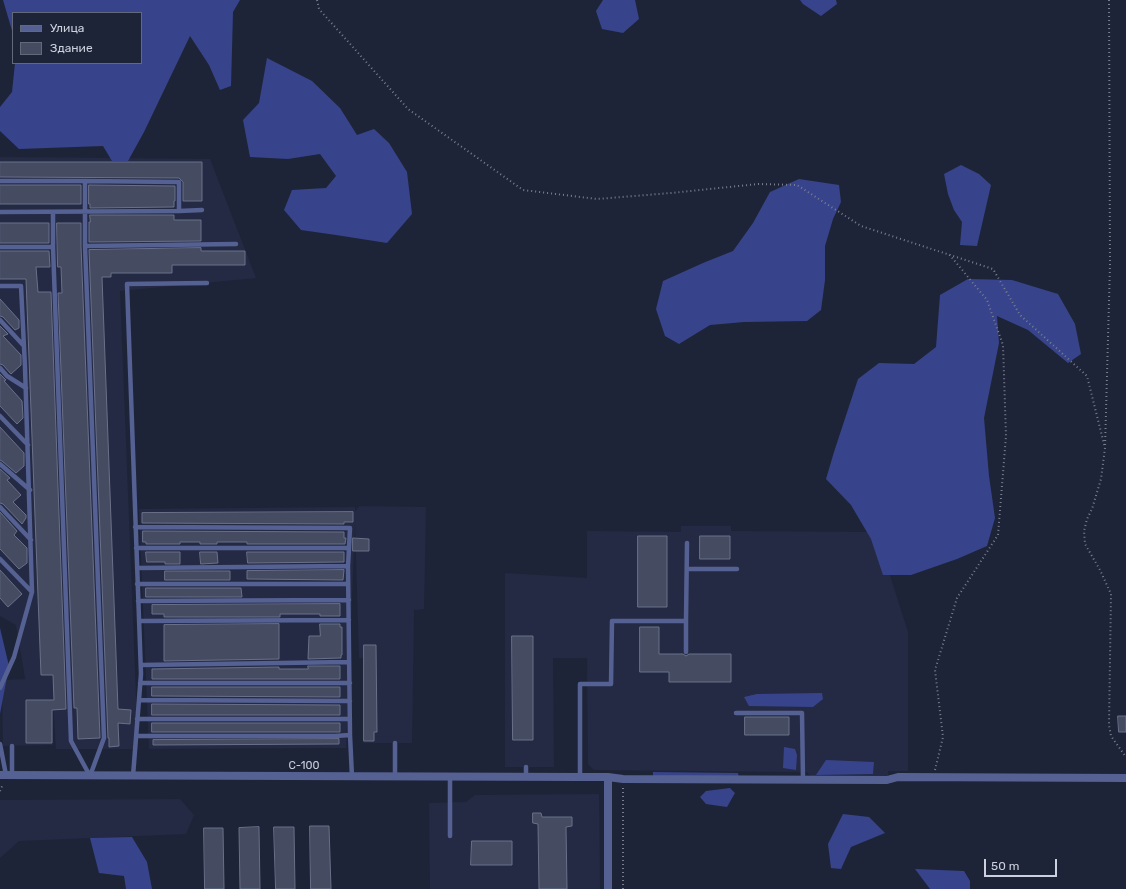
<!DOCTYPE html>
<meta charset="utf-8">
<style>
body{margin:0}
#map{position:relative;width:1126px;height:889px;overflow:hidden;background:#1e2437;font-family:Rubik,sans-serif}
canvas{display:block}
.legend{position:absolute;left:12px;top:12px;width:130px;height:52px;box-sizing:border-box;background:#1e2437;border:1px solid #64697a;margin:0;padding:5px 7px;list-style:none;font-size:12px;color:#cdd1de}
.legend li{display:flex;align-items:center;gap:8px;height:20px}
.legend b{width:20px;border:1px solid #64697a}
.scale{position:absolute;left:984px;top:859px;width:73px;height:18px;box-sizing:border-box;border:2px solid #cdd1de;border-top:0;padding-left:5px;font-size:12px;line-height:14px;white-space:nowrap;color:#cdd1de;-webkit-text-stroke:3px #1e2437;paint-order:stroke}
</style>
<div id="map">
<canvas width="1126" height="889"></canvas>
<ul class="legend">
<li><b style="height:5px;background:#556192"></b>Улица</li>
<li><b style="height:11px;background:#454c62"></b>Здание</li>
</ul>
<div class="scale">50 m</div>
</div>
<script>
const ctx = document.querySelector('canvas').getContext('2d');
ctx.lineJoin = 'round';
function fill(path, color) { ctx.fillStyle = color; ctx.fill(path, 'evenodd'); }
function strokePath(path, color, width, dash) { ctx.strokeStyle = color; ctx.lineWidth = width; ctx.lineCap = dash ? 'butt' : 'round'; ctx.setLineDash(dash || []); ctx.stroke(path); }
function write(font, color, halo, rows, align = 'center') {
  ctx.font = font + ' Rubik,sans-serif'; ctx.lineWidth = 4; ctx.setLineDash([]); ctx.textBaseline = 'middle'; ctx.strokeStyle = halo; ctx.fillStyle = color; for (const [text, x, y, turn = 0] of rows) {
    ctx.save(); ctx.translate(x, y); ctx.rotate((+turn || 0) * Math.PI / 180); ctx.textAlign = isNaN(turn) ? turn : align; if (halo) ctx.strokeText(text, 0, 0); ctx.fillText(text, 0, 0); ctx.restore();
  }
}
fill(new Path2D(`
 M0,157L210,159L256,278L120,291L138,749H56L53,698V745L3,746L2,680L26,679L25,678L16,625L0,616Z
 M359,506L426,507L424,609L414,610L412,743H363V658H359L355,522L346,748L149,749L139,509L355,507V512Z
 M681,526H731V531L876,532L908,632V771H888V777L812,778L807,772H803L594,770L588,764L587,658H553L554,767H505V573L587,578V531L681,532Z
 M599,794L600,889H430L429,803L466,802L475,795Z
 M180,799L194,815L186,834L19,841L0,858V800Z`), '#242a44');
fill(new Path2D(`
 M3,0H240L233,12L231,86L220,90L209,65L190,36L144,132L128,161H112L103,146L19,149L0,131V107L12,92L15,63H141V13H13V34Z
 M603,0H635L639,19L623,33L602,29L596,11Z
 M800,0H836L837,4L821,16L803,4Z
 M267,58L312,81L340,108L357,135L374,129L389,143L407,172L412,214L387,243L336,235L301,230L284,210L292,190L326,188L336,176L320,154L288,159L250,157L243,120L259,103Z
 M961,165L979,174L991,185L977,246L960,245L962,222L954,210L948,194L944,174Z
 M799,179L839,185L841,202L833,219L825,246V280L821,310L807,321L744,322L710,325L679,344L665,336L656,309L663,281L703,263L733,251L753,223L770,192Z
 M968,279L1012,280L1058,294L1075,324L1081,354L1068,363L1028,330L997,316L999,343L984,418L989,476L995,518L987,546L957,559L911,575H883L871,539L851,505L826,479L834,452L858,379L879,363L914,364L936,347L940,295Z
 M0,628L9,666L0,714Z
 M822,693L823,699L813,707L749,706L744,697L757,694Z
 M784,747L795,749L797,755L796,770L783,768Z
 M826,760L874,762L873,774L816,775Z
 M653,772L738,773L739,777H653Z
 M730,788L735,793L727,807L706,804L700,797L706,791Z
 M843,814L869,817L885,833L851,847L841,869L831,868L828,844Z
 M132,837L147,862L152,889H126L124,876L99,873L90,838Z
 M915,869L964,871L970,881V889H930Z`), '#37448b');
const building = new Path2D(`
 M0,162H202V201H183V182L179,178L0,177Z
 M0,185H81V204H0Z
 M89,185L175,186V201H174V207L90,208V204H89Z
 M90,215H174V220H201V241L89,242V222H90Z
 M0,223H49V243H0Z
 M57,223H81V246L100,738L78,739L77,708H74L58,293H62L61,267H58Z
 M201,248V251H245V265H172V273H111V277H102L118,709L131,710L130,724L118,723L119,746L109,747V738H108L89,250Z
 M0,251H49L50,267H36L38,292H51L66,709L52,710V743H26V700H54L53,675H41L26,279H0Z
 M0,299L19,320V328L15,330L3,317L0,316Z
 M0,326L8,334L3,336L21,355V365L11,374L3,365L0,364Z
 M0,374L6,380L4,381L22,401L23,418L17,424L0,406Z
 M0,427L24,453V466L16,473L2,461L0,460Z
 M0,469L10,478L7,480L21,495L13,502L26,515V518L22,524L3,504L0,503Z
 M0,512L17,531L14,535L27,548V563L19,569L0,549Z
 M353,512V522H344V524L142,523V513Z
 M143,531L344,532V538H346L345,544H247V542H217V544H200V542H180V544H146V542H143Z
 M638,536H667V607H638Z
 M700,536H730V559H700Z
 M353,538L369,539V551H353Z
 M146,552H180V564H165V562H147Z
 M200,552H217L218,563L201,564Z
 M247,552H344V562L248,563Z
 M0,570L22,594L8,607L0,598Z
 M344,570L343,580L247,579V571Z
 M165,571H230V580H165Z
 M146,588H241L242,597H146Z
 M340,604V616H320V614H280V617H164V614H152V605Z
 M279,624V659L164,661V625Z
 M320,624H340V627H342V655H341V658L308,659L309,636H320Z
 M640,627H659V654H683L686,656L689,654H731V682H669V672H640Z
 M512,636H533V740H513Z
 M364,645H376L377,732H374V741H364Z
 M308,666H340V679H152V669L279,667V669H308Z
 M152,687H340V697L152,696Z
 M152,704L340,705V715H152Z
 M1118,716H1126V732H1119Z
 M745,717H789V735H745Z
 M152,723H340V732H152Z
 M339,739V744L153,745V740Z
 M533,813H541L542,817H572V826L566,827L567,889H539L538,824L533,823Z
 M310,826H329L331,889H311Z
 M259,827L260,889H240L239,828Z
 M274,827H294L295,889H276Z
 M204,828H223L224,889H205Z
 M472,841H512V865H471Z`);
fill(building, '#454c62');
strokePath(building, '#697088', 1);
strokePath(new Path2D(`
 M317,0L319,9L408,109L523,190L597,199L671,193L758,184L797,185L861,226L993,269L1020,315L1087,376L1105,448
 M1109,0L1110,265L1105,448L1101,479L1092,509L1087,519L1084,531L1085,544L1100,570L1111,594L1109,725L1111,736L1126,757
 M935,770L943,737L935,670L957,598L998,535L1006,436L1003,345L987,300L949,254
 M0,791L3,784
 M623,889V786`), '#7a7f8f', 2, [1, 3]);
strokePath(new Path2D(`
 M0,181H85
 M179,211L202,210
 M0,212L179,211V182L85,181V246L104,738L90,776
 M85,246L236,244
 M0,247H53V212
 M53,247L71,741L90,776
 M0,286H21L25,367L32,592L14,657L0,688
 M0,320L24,346
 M0,368L7,376L26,388
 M0,416L28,445
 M0,464L30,490
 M0,507L31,540
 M135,527L350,528L349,548H136
 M0,559L32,592
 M348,566L350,735L352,777
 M137,568L348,566L349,548
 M687,569H737
 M137,584H348
 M138,601L349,600
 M139,621L349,620
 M686,652V621
 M141,665L349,662
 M140,683H350
 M139,700L350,701
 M736,713H802L803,780
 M137,719H350
 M136,736H335L350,735
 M395,743V777
 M0,744L6,775
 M12,746V776
 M526,767V777
 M133,776L141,674L127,284L207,283
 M450,777V836
 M580,777V684H611L612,621H686L687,543`), '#556192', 4.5);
strokePath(new Path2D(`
 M0,775L580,777H608L623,779L887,780L898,777L1126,778
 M608,777V889`), '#556192', 8);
write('11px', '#cdd1de', '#1e2437', [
 ["С-100",304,766]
]);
</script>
